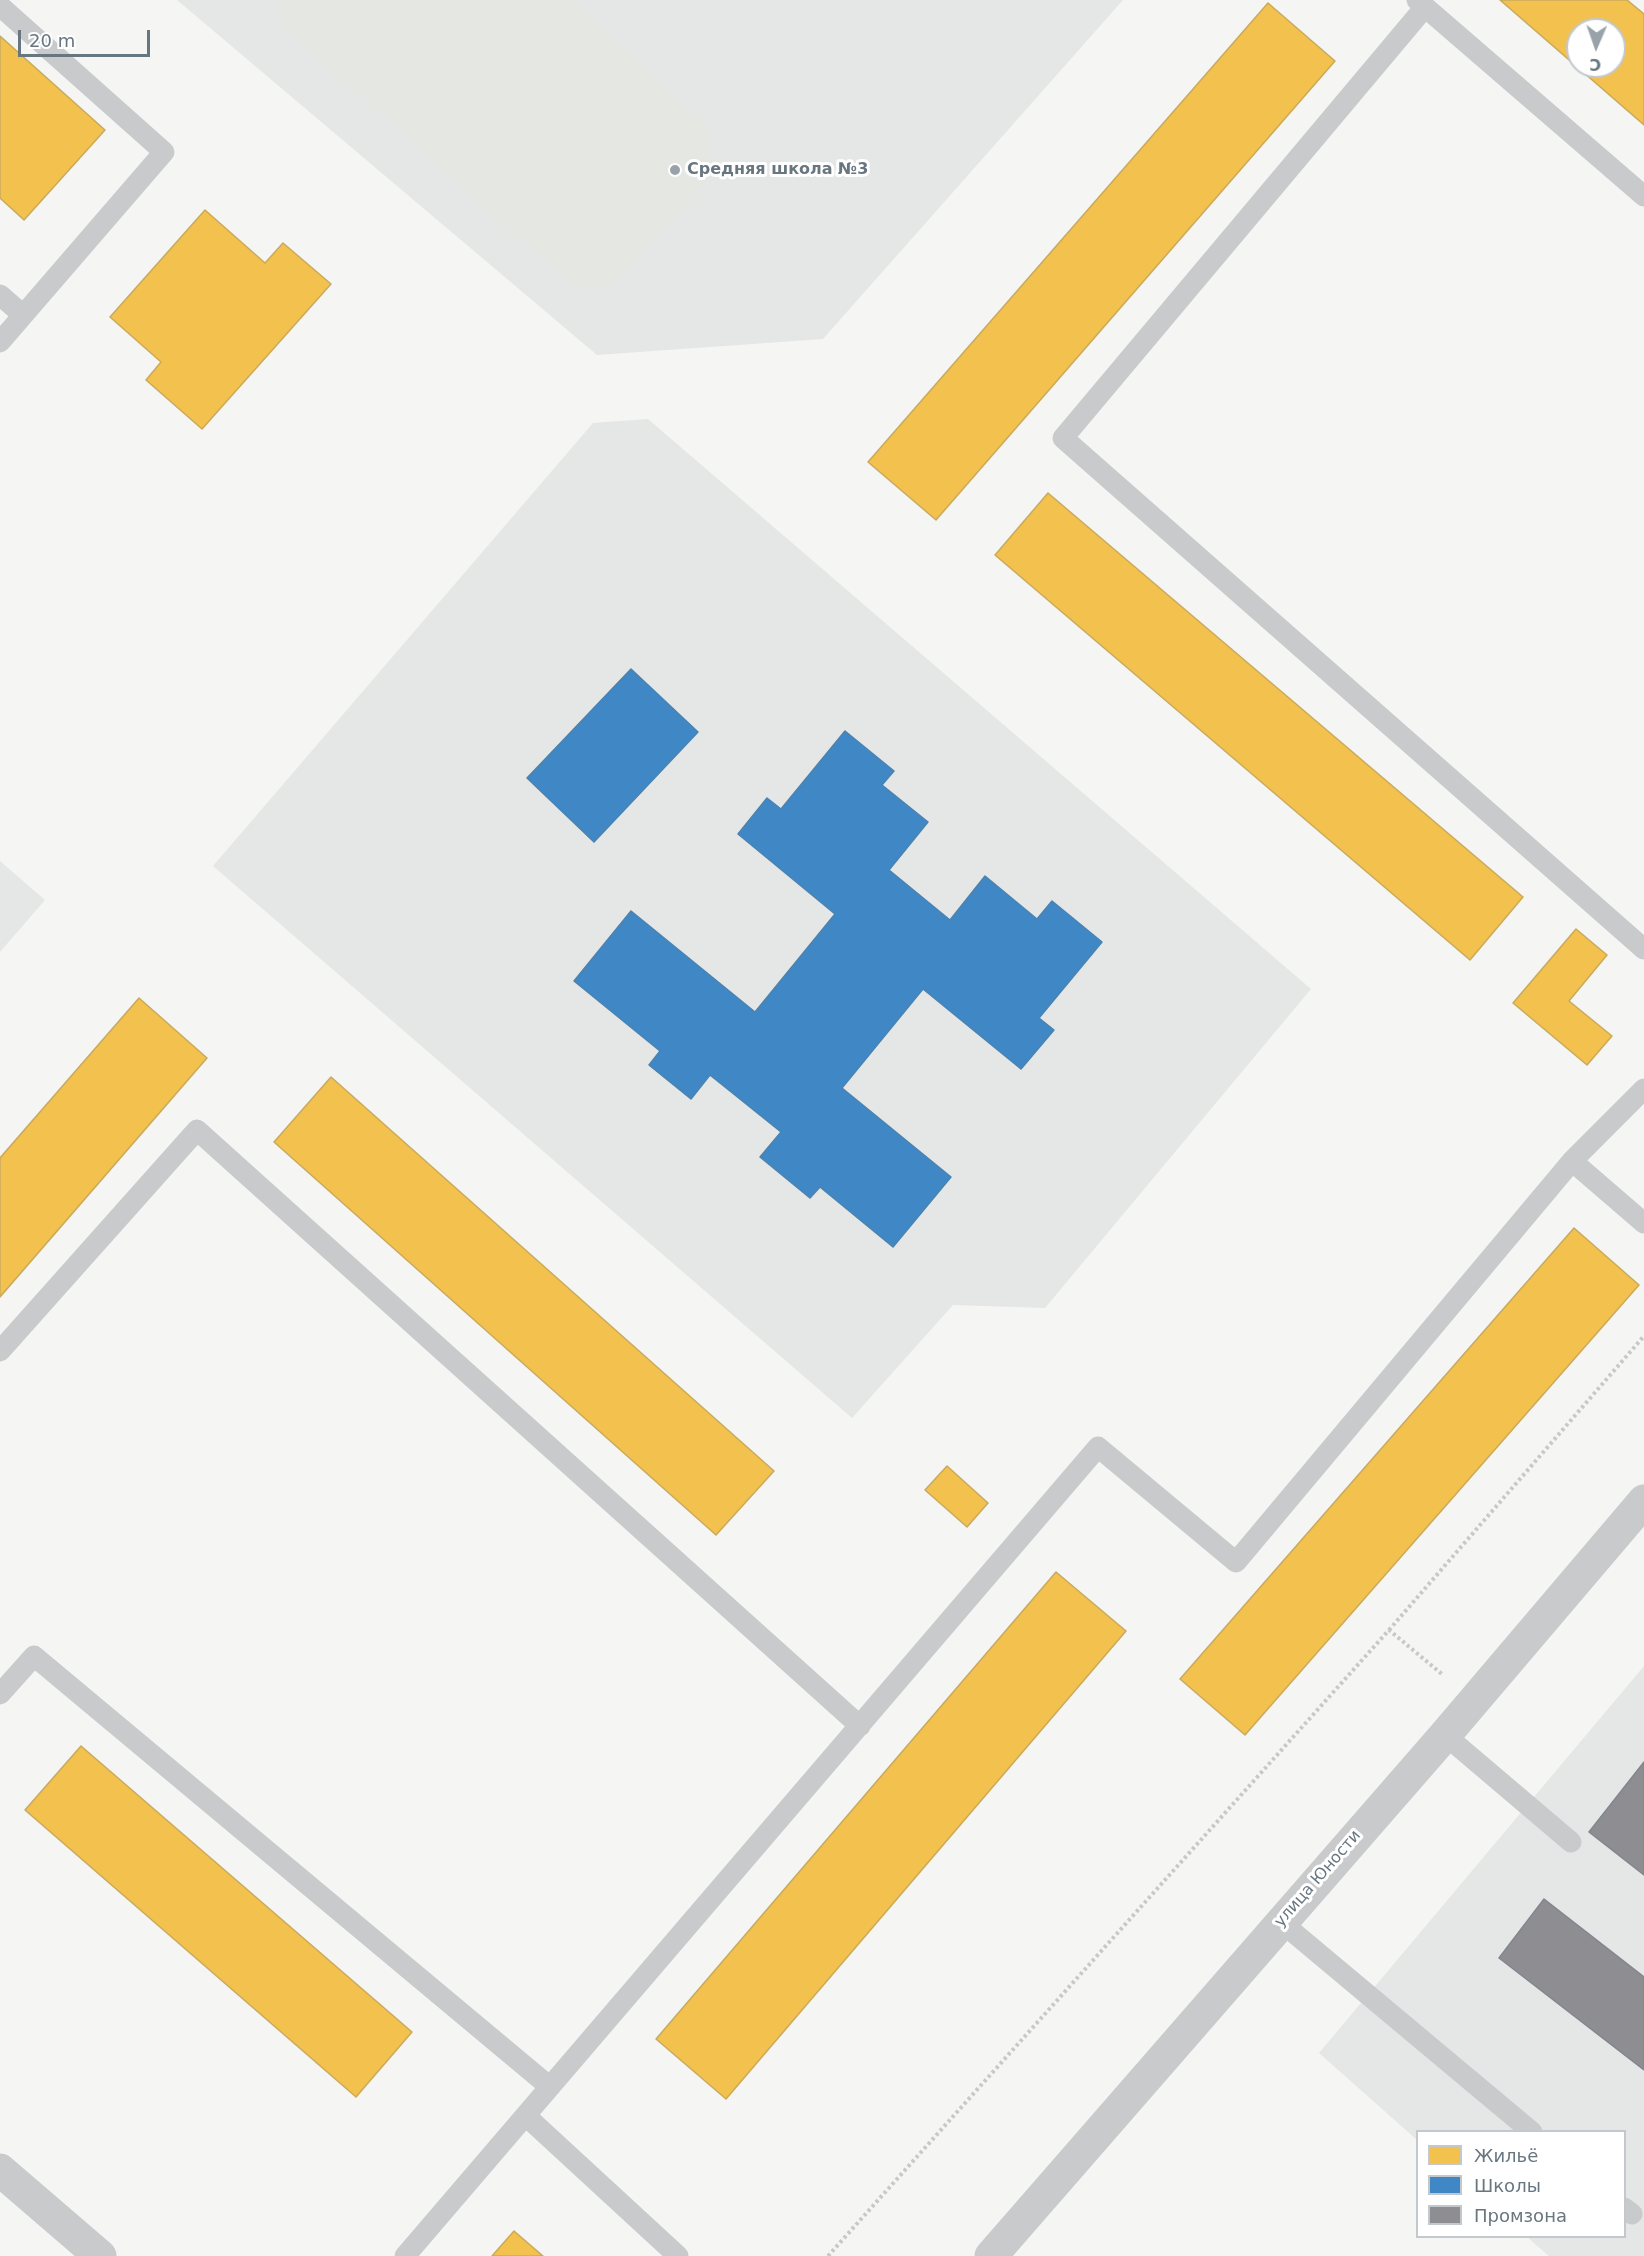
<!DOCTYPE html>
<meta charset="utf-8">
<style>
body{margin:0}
#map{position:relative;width:1644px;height:2256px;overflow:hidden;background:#f5f5f4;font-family:"DejaVu Sans",sans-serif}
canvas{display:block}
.legend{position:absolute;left:1416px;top:2130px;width:210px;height:108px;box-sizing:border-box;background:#fff;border:2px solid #c3c8cc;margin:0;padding:8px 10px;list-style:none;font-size:18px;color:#687680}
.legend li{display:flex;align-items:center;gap:12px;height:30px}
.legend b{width:30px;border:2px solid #c3c8cc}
.north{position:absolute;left:1566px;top:18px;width:60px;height:60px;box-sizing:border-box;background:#fff;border:2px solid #c3c8cc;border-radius:50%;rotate:182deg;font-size:16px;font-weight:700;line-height:24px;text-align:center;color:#687680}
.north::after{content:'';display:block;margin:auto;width:21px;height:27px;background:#99a2a9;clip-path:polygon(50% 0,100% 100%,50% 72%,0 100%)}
.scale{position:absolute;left:18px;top:30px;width:132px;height:27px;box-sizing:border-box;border:3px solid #687680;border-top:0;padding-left:8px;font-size:18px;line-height:21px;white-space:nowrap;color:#687680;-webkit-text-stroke:4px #fff;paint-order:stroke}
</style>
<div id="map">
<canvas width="1644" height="2256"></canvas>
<ul class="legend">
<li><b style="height:16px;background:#f2c14e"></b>Жильё</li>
<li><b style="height:16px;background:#3f88c5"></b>Школы</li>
<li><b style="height:16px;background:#8d8d92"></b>Промзона</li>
</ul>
<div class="north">С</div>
<div class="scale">20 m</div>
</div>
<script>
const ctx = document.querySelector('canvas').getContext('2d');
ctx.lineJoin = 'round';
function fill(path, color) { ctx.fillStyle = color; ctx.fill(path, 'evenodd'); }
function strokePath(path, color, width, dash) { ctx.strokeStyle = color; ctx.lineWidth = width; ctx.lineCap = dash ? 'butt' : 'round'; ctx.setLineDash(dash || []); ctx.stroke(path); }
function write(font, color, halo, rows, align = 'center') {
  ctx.font = font + ' "DejaVu Sans",sans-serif'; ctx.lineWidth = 6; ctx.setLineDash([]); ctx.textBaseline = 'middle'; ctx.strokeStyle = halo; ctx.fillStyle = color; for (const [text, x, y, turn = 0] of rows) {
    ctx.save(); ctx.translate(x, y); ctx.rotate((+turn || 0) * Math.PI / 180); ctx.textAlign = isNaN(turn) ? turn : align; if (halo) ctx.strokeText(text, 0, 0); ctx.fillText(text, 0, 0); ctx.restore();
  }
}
fill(new Path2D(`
 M177,0H1123L823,339L597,355Z
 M648,419L1311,989L1045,1308L953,1305L852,1418L213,866L593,423Z
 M0,861L45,900L0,952Z
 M1644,1666V2256H1549L1527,2237L1624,2236V2132H1418L1417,2140L1319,2053Z`), '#e5e6e6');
fill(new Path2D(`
 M278,0H571L707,124L713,172L610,288L571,285L285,29Z`), '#e4e7e2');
const homes = new Path2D(`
 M1500,0H1627L1644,14V125ZM1578,30H1614V66H1578Z
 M1268,3L1335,61L936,520L868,462Z
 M0,36L105,130L24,220L0,198Z
 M205,210L265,263L283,243L331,284L202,429L146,380L161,362L110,317Z
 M1048,493L1523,897L1470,960L995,555Z
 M1576,929L1607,955L1569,1001L1612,1036L1587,1065L1513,1003Z
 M139,998L207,1058L0,1297V1158Z
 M331,1077L774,1471L716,1535L274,1142Z
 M1574,1228L1639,1285L1245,1735L1180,1679Z
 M947,1466L988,1503L967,1527L925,1490Z
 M1056,1572L1126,1631L726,2099L656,2039Z
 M81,1746L412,2032L356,2097L25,1810Z
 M514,2231L543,2256H492Z`);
fill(homes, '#f2c14e');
strokePath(homes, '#c9aa5d', 1.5);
const schools = new Path2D(`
 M631,669L698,732L594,842L527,778Z
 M845,731L894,771L882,785L928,822L889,870L950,920L985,876L1037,919L1052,901L1102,942L1039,1018L1054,1030L1021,1069L923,989L842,1088L951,1177L893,1247L820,1187L810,1198L760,1157L781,1132L710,1075L691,1099L649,1065L660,1051L574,981L631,911L755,1012L835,914L738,834L767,798L781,809Z`);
fill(schools, '#3f88c5');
strokePath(schools, '#4b83b0', 1.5);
const industry = new Path2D(`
 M1644,1762V1875L1589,1832Z
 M1544,1899L1644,1977V2070L1499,1958Z`);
fill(industry, '#8d8d92');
strokePath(industry, '#82868d', 1.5);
strokePath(new Path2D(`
 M1389,1630L1644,1336
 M828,2256L1389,1630L1443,1675`), '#c7c8c9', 4, [3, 3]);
strokePath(new Path2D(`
 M1417,0L1644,196
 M0,6L164,152L0,342
 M1425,7L1063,438L1644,949
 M0,295L23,315
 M1572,1161L1644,1223
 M0,1351L197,1130L860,1726
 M0,1694L34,1656L550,2087
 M1445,1735L1571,1842
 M1281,1922L1532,2132
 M526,2116L678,2256
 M1624,2208L1632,2214
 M405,2256L1098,1447L1236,1562L1572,1161L1644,1089`), '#c9cacb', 21);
strokePath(new Path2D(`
 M0,2170L100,2256
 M991,2256L1445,1735L1644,1501`), '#c9cacb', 33);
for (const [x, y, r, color] of [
 [675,170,6,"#99a2a9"]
]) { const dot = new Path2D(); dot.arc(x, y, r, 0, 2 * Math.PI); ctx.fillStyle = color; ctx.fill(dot); strokePath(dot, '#fff', 2); }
write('bold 16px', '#687680', '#fff', [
 ["Средняя школа №3",687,170]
], 'left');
write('16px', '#687680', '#fff', [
 ["улица Юности",1318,1879,-49]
]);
</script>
